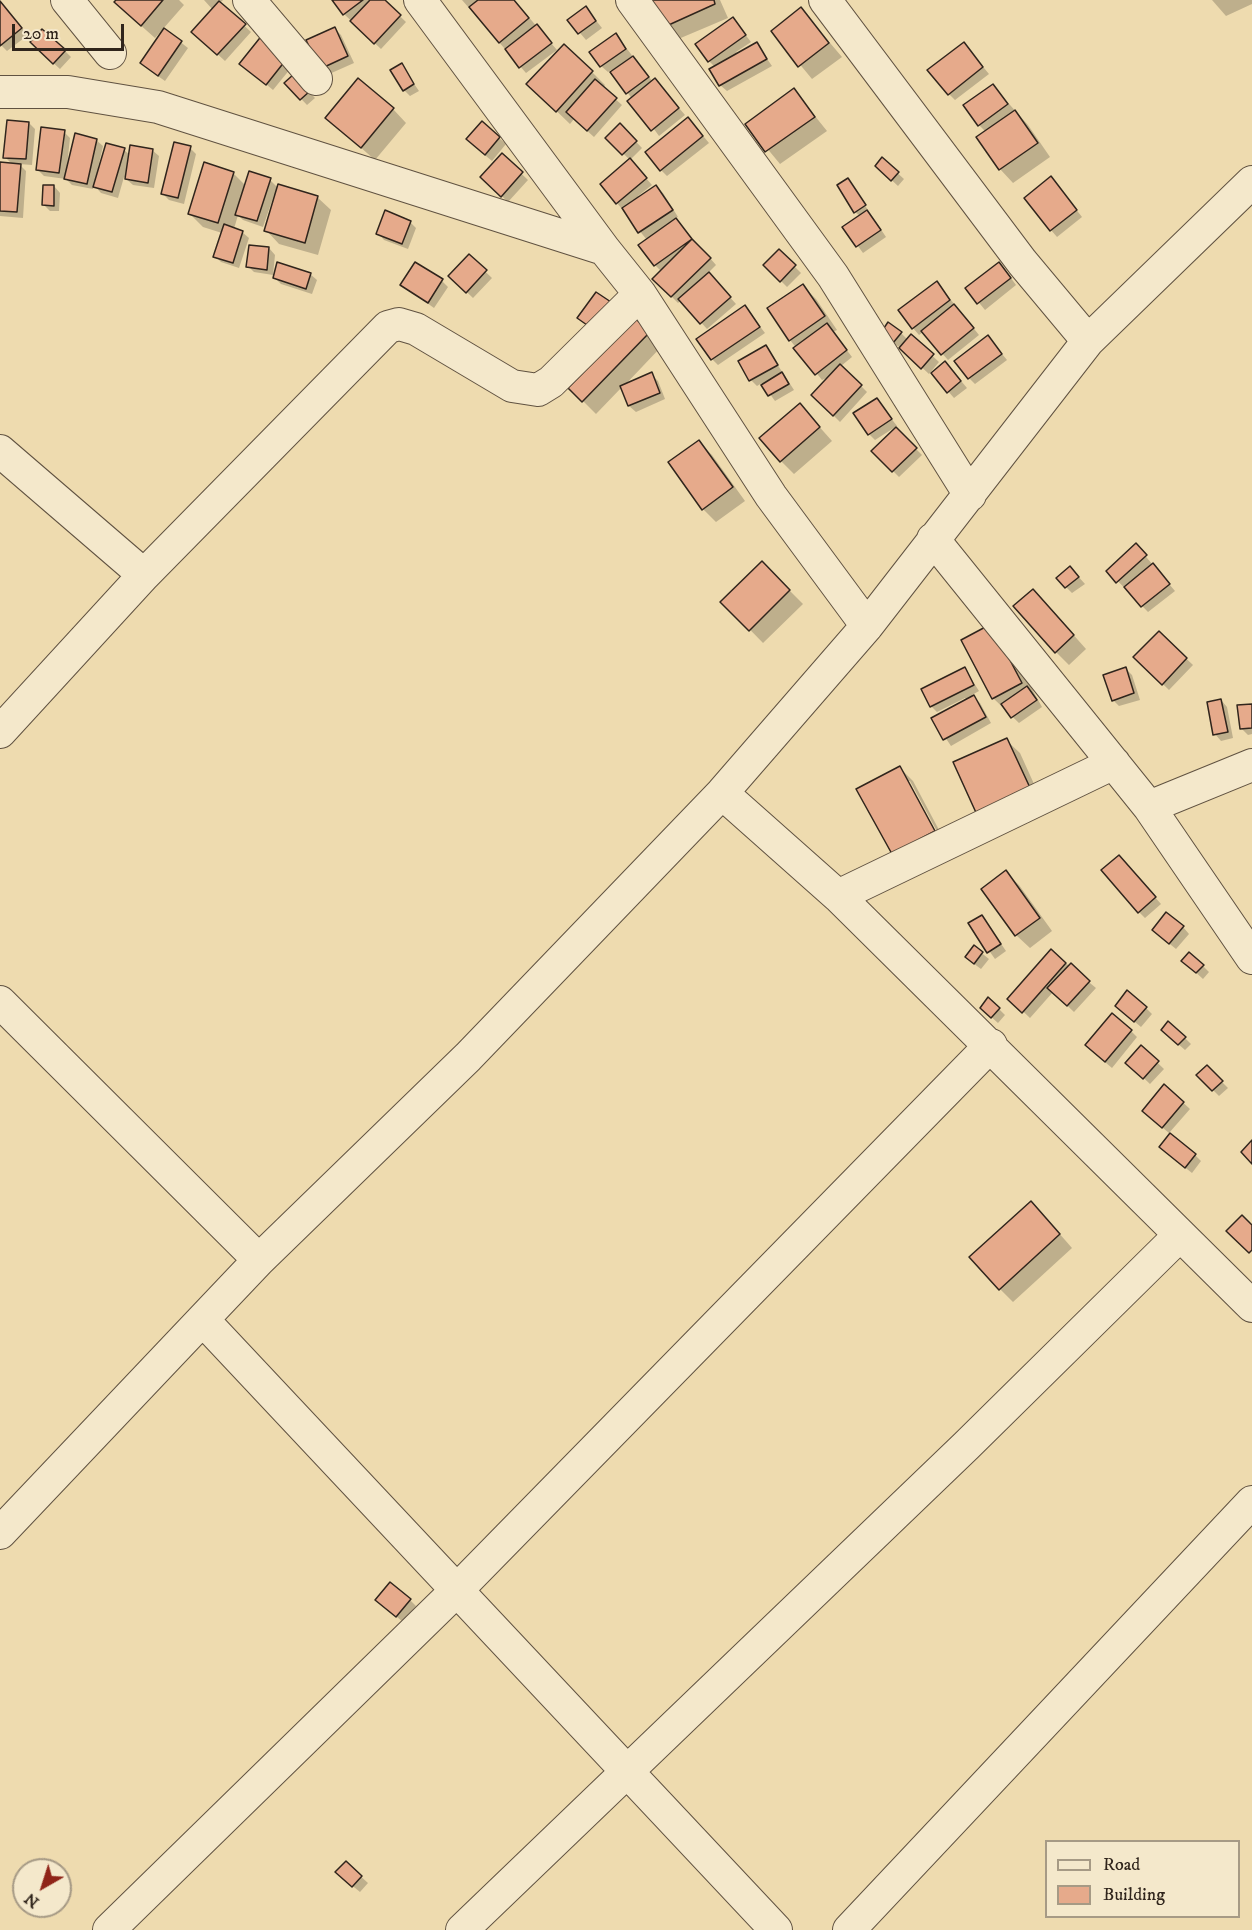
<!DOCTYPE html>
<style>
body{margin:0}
#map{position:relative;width:1252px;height:1930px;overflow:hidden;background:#eedbaf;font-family:"IM FELL DW Pica",serif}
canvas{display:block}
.legend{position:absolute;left:1045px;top:1840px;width:195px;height:78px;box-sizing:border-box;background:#f4e8cb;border:2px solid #a69a85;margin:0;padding:8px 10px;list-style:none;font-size:18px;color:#30251c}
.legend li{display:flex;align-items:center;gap:12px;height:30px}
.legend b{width:30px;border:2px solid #a69a85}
.north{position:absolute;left:12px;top:1858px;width:60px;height:60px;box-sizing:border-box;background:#f4e8cb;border:2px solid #a69a85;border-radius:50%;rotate:219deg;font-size:16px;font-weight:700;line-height:24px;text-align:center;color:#30251c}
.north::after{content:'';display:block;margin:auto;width:21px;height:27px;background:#8f2418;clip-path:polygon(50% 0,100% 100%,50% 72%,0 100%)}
.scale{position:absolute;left:12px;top:24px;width:112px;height:27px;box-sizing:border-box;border:3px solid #30251c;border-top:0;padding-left:8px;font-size:18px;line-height:21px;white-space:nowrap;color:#30251c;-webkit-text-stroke:4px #f4e8cb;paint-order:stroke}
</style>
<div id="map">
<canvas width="1252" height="1930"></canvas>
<ul class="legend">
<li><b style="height:8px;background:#f4e8cb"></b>Road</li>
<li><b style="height:16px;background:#e6aa8b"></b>Building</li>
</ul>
<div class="north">N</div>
<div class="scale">20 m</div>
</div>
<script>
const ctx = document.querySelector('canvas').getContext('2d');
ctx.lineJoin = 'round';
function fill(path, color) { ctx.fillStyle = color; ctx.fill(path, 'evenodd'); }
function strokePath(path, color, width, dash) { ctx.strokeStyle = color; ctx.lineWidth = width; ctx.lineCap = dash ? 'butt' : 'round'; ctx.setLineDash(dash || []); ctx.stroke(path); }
fill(new Path2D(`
 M118,0H179L184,5L155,38L129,15Z
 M204,0H223L220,3L251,32L225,61L200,38L213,10Z
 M334,0H383L406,22L381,49L344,14Z
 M462,0H514L557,50L526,73Z
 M647,0H720L728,18L676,40Z
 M1212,0H1252V4L1226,16Z
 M0,2L28,35L7,51L0,44Z
 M586,8L602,28L586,40L569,20Z
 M801,9L842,57L812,79L773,32Z
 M733,19L751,42L736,52L738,54L756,43L772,66L727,91L720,85L715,67L709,61Z
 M334,28L341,35L354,63L327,75L321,69Z
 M165,30L188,48L165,81L148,69Z
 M616,35L653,82L661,87L685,115L659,136L611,70L608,72L601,66Z
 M964,44L989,74L955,100L949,94Z
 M38,49L65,51L71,57L60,69Z
 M241,63H295L273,90Z
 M401,65L419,91L410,96L404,90Z
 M592,72L605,85L603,88L622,105L594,137L574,119L570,124L542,97Z
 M294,76L315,98L307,105L286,83Z
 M993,86L1028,125L1050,157L1013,183L1000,169L978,138L986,132L979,125Z
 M794,90L827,131L780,164L747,124Z
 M393,109L406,123L375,160L327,118Z
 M29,123L35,129L32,165L19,164L26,171L23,218L0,216V164H12L5,157Z
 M482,123L506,144L492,161L474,146Z
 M620,125L642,148L630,160L652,185L638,196L640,198L656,187L663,193L678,217L675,218L716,265L708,273L736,304L707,329L681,300L678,303L654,279L662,272L655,265L647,240L617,203L630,160L607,138Z
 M694,125L709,143L667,176L661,170Z
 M64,132L70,138L67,166L96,140L103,146L98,168L100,169L124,150L130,155L152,150L159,156L154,188L133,185L124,177L118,198L101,193L94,185L93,189L72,185L66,179L44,176L38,170Z
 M190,148L196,154L184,204L169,200L163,194Z
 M502,155L528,180L508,202L482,177Z
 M882,159L904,179L898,186L883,172Z
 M233,173L246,186L270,180L278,188L317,197L331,210L318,255L279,244L266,230L276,196L274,195L263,227L243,220L238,215L234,229L242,232L249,238L239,268L221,262L215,256L222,233L203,227L190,214Z
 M848,180L886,237L863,253L844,227L860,216L855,212Z
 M1057,185L1082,217L1057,237L1051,230Z
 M54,186L60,193L59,211H50L44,205Z
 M410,222L416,228L408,249L384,240L378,233Z
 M269,248L275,255L273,275L254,272L248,266Z
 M779,251L801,273L787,287L765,265Z
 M469,256L492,278L473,298L450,276Z
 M1005,270L1016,285L985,310L967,288Z
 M310,274L317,280L312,294L281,284L275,278Z
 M442,281L448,287L434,308L402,285Z
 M803,286L816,299L837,330L833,332L852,357L841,366L867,392L840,422L813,395L831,376L822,380L790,340Z
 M943,290L979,335L948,360L923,332L919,335L913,328L900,311Z
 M745,307L765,333L718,365L712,359Z
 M636,321L662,346L623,387L651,374L658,381L665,399L636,412L629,406L622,387L596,414L570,388Z
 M901,333L908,340L911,336L939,362L929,374L901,348L888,340Z
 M988,337L1007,360L975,384L969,378Z
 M766,347L794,390L775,401L762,383L757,386L751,380Z
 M951,369L967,388L954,398L933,374Z
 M877,400L897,426L875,440L869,434Z
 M800,405L832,441L794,474L781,461Z
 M896,429L922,455L899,477L873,451Z
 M699,442L712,455L745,501L716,522L703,509Z
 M1136,545L1175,591L1148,612L1108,571Z
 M762,563L803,604L763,643L723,602Z
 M1076,574L1085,584L1072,593L1066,587Z
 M1046,604L1086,649L1069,665L1056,652Z
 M1159,633L1193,665L1169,690L1135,657Z
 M1004,639L1042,707L1019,723L993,698Z
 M965,669L979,691L972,695L980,703L991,723L951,746L933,719L967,700L965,698L937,712L931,706Z
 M1126,669L1132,675L1140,700L1119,706L1113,700Z
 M1221,700L1227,707L1233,738L1221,741L1215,734Z
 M1252,706V734L1248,735L1241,728Z
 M1006,740L1020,753L1044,806L979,816Z
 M900,768L913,781L947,845L893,853ZM907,781H910L940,837L937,838Z
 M1125,863L1161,904L1145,918L1139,912Z
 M1005,872L1019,885L1052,931L1030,948L1016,935L983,889Z
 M982,916L1006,951L995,959L970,924Z
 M1183,927L1189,934L1176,949L1160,936Z
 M974,947L989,959L981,969L973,963Z
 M1051,951L1096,988L1074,1012L1053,992L1030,1018L1010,999Z
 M1203,966L1209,972L1203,979L1190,967Z
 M1146,1008L1152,1014L1141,1027L1123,1012Z
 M999,1009L1005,1015L998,1023L988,1014Z
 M1131,1031L1137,1037L1112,1068L1093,1052Z
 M1169,1036L1185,1038L1191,1044L1185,1050Z
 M1141,1047L1164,1069L1150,1084L1127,1062Z
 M1207,1067L1228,1088L1219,1096L1198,1075Z
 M1165,1086L1190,1109L1169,1133L1150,1117Z
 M1167,1153L1195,1155L1201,1161L1192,1173Z
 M1044,1216L1072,1248L1013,1302L1000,1289Z
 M410,1600L416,1606L403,1622L384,1606Z
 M346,1863L368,1883L360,1892L343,1878Z`), '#0003');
const building = new Path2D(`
 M116,0H163L141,26L114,2Z
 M332,0H363L343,15Z
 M370,0H385L401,15L374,44L350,21Z
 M478,0H514L529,18L499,43L469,7Z
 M650,0H714L715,4L662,28Z
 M0,1L22,28L0,46Z
 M219,1L246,24L217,55L191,32Z
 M586,6L596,21L578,34L567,20Z
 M801,7L829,43L798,67L771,31Z
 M733,17L746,35L708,62L695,44Z
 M537,24L552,43L519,68L505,49Z
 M335,27L348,56L320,69L306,40Z
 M164,28L182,41L158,76L140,63Z
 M42,29L66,50L53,64L30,42Z
 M616,33L626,49L600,67L589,52Z
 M263,34L289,56L266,85L239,64Z
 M757,42L767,59L719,86L709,69Z
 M964,42L983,67L948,95L927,70Z
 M564,44L593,71L556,112L526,84Z
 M633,56L649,77L626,94L610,72Z
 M402,63L414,84L403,91L390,70Z
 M294,74L310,91L300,100L284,83Z
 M358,78L394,108L361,148L325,118Z
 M655,78L679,108L651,131L627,101Z
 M595,79L617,98L587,131L566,112Z
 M993,84L1008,104L978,126L963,105Z
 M794,88L815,117L765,152L745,124Z
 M1015,110L1038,143L999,170L976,137Z
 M688,117L703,136L660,171L645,152Z
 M7,120L29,122L26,159L3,158Z
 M482,121L500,137L485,155L466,139Z
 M620,123L637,141L622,155L605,138Z
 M41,127L65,130L59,173L36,170Z
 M75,133L97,139L87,184L64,179Z
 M174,142L191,146L178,198L161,194Z
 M106,143L125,148L112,192L93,187Z
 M130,145L153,149L148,183L125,179Z
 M502,153L523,172L501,197L480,177Z
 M882,157L899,172L891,181L875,166Z
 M630,158L647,178L616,204L600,184Z
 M0,162L21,164L17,212L0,211Z
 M204,162L234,172L218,223L188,214Z
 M249,171L271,178L257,221L235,215Z
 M1051,176L1077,210L1050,231L1024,198Z
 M848,178L866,205L854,213L837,185Z
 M278,184L318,196L305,243L264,231Z
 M43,185H54V206L42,205Z
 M656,185L673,210L638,233L622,208Z
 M385,210L411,221L402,244L376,234Z
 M867,210L881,230L856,247L842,227Z
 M676,218L692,239L654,266L638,245Z
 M224,224L243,231L233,263L213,257Z
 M692,239L711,258L671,297L652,279Z
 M249,245L269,247L267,270L246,267Z
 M779,249L796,265L780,282L763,265Z
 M469,254L487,270L466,293L448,276Z
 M277,262L311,273L306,289L273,278Z
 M415,262L443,279L428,303L400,285Z
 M999,262L1011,278L977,304L965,288Z
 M709,272L731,297L700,324L678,299Z
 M937,281L950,300L912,329L898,310Z
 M803,284L825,316L789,341L767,308Z
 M596,292L617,306L597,332L577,318Z
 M954,304L974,328L941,355L921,331Z
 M745,305L760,327L711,360L696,339Z
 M636,319L650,332L582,402L568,388Z
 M888,322L902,332L893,343L880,334Z
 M827,323L847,350L815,375L793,348Z
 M911,334L934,354L921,369L899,348Z
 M988,335L1002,354L968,379L954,361Z
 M766,345L778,365L749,381L738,361Z
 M945,361L961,381L947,393L931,373Z
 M840,364L862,385L833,416L811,395Z
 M652,372L660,393L628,406L620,386Z
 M782,372L789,384L768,396L761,385Z
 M877,398L892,419L868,435L853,413Z
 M800,403L820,427L780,462L759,438Z
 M896,427L917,448L892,472L871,451Z
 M699,440L733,487L702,510L668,462Z
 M1136,543L1147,555L1116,583L1106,571Z
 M762,561L790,590L749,631L720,602Z
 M1153,563L1170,584L1141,607L1124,587Z
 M1070,566L1079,577L1065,588L1056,578Z
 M1033,589L1074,635L1055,653L1013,606Z
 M991,624L1022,683L992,699L961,640Z
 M1159,631L1187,658L1162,685L1133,657Z
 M965,667L974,685L930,707L921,689Z
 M1126,667L1134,693L1112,701L1103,675Z
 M1027,686L1037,700L1011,718L1001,704Z
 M974,695L986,717L943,740L931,718Z
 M1221,699L1228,732L1213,735L1207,702Z
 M1252,704V728L1240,729L1237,705Z
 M1007,738L1032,792L978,817L953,762Z
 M900,766L935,831L892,854L856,789Z
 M1119,855L1156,897L1138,913L1101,870Z
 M1006,870L1040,918L1015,936L981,889Z
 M1166,912L1184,926L1169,944L1152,930Z
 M982,915L1001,944L987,953L968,923Z
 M974,945L983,952L974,964L965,957Z
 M1051,949L1066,963L1022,1013L1007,999Z
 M1189,952L1204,965L1196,973L1181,961Z
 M1071,963L1090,981L1067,1006L1047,988Z
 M1127,990L1147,1007L1134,1022L1115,1006Z
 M988,997L1000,1008L991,1018L980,1008Z
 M1112,1013L1132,1030L1105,1062L1085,1045Z
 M1168,1021L1186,1037L1178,1045L1161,1030Z
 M1141,1045L1159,1061L1143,1079L1125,1063Z
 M1207,1065L1223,1081L1212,1091L1196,1075Z
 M1164,1084L1184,1102L1162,1128L1142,1111Z
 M1170,1133L1196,1154L1185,1168L1159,1147Z
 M1252,1140V1164L1241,1152Z
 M1031,1201L1060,1234L999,1290L969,1257Z
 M1242,1215L1252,1225V1250L1249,1253L1226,1231Z
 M390,1582L411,1599L396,1617L375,1600Z
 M346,1861L362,1876L352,1887L335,1872Z`);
fill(building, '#e6aa8b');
strokePath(building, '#30251c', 1.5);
const street = new Path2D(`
 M67,0L110,53
 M249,0L316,79
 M420,0L604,249L640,294L771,496L867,626
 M632,0L833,276L970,495
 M825,0L1022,262L1088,341
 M0,92H68L158,107L604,249
 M0,451L144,575
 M933,539L1149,807L1252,958
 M0,732L144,575L388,327L399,324L416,329L512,386L538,390L551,382L640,294
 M722,793L838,896L1252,1306
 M1149,807L1252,765
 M838,896L1114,763
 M0,1002L259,1260
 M204,1321L776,1930
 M0,1533L259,1260L468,1057L722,793L867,626L1088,341L1252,182
 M109,1930L456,1591L991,1045
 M462,1930L966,1446L1180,1235
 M849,1930L1252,1502`);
strokePath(street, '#605241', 34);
strokePath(street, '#f4e8cb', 32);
</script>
